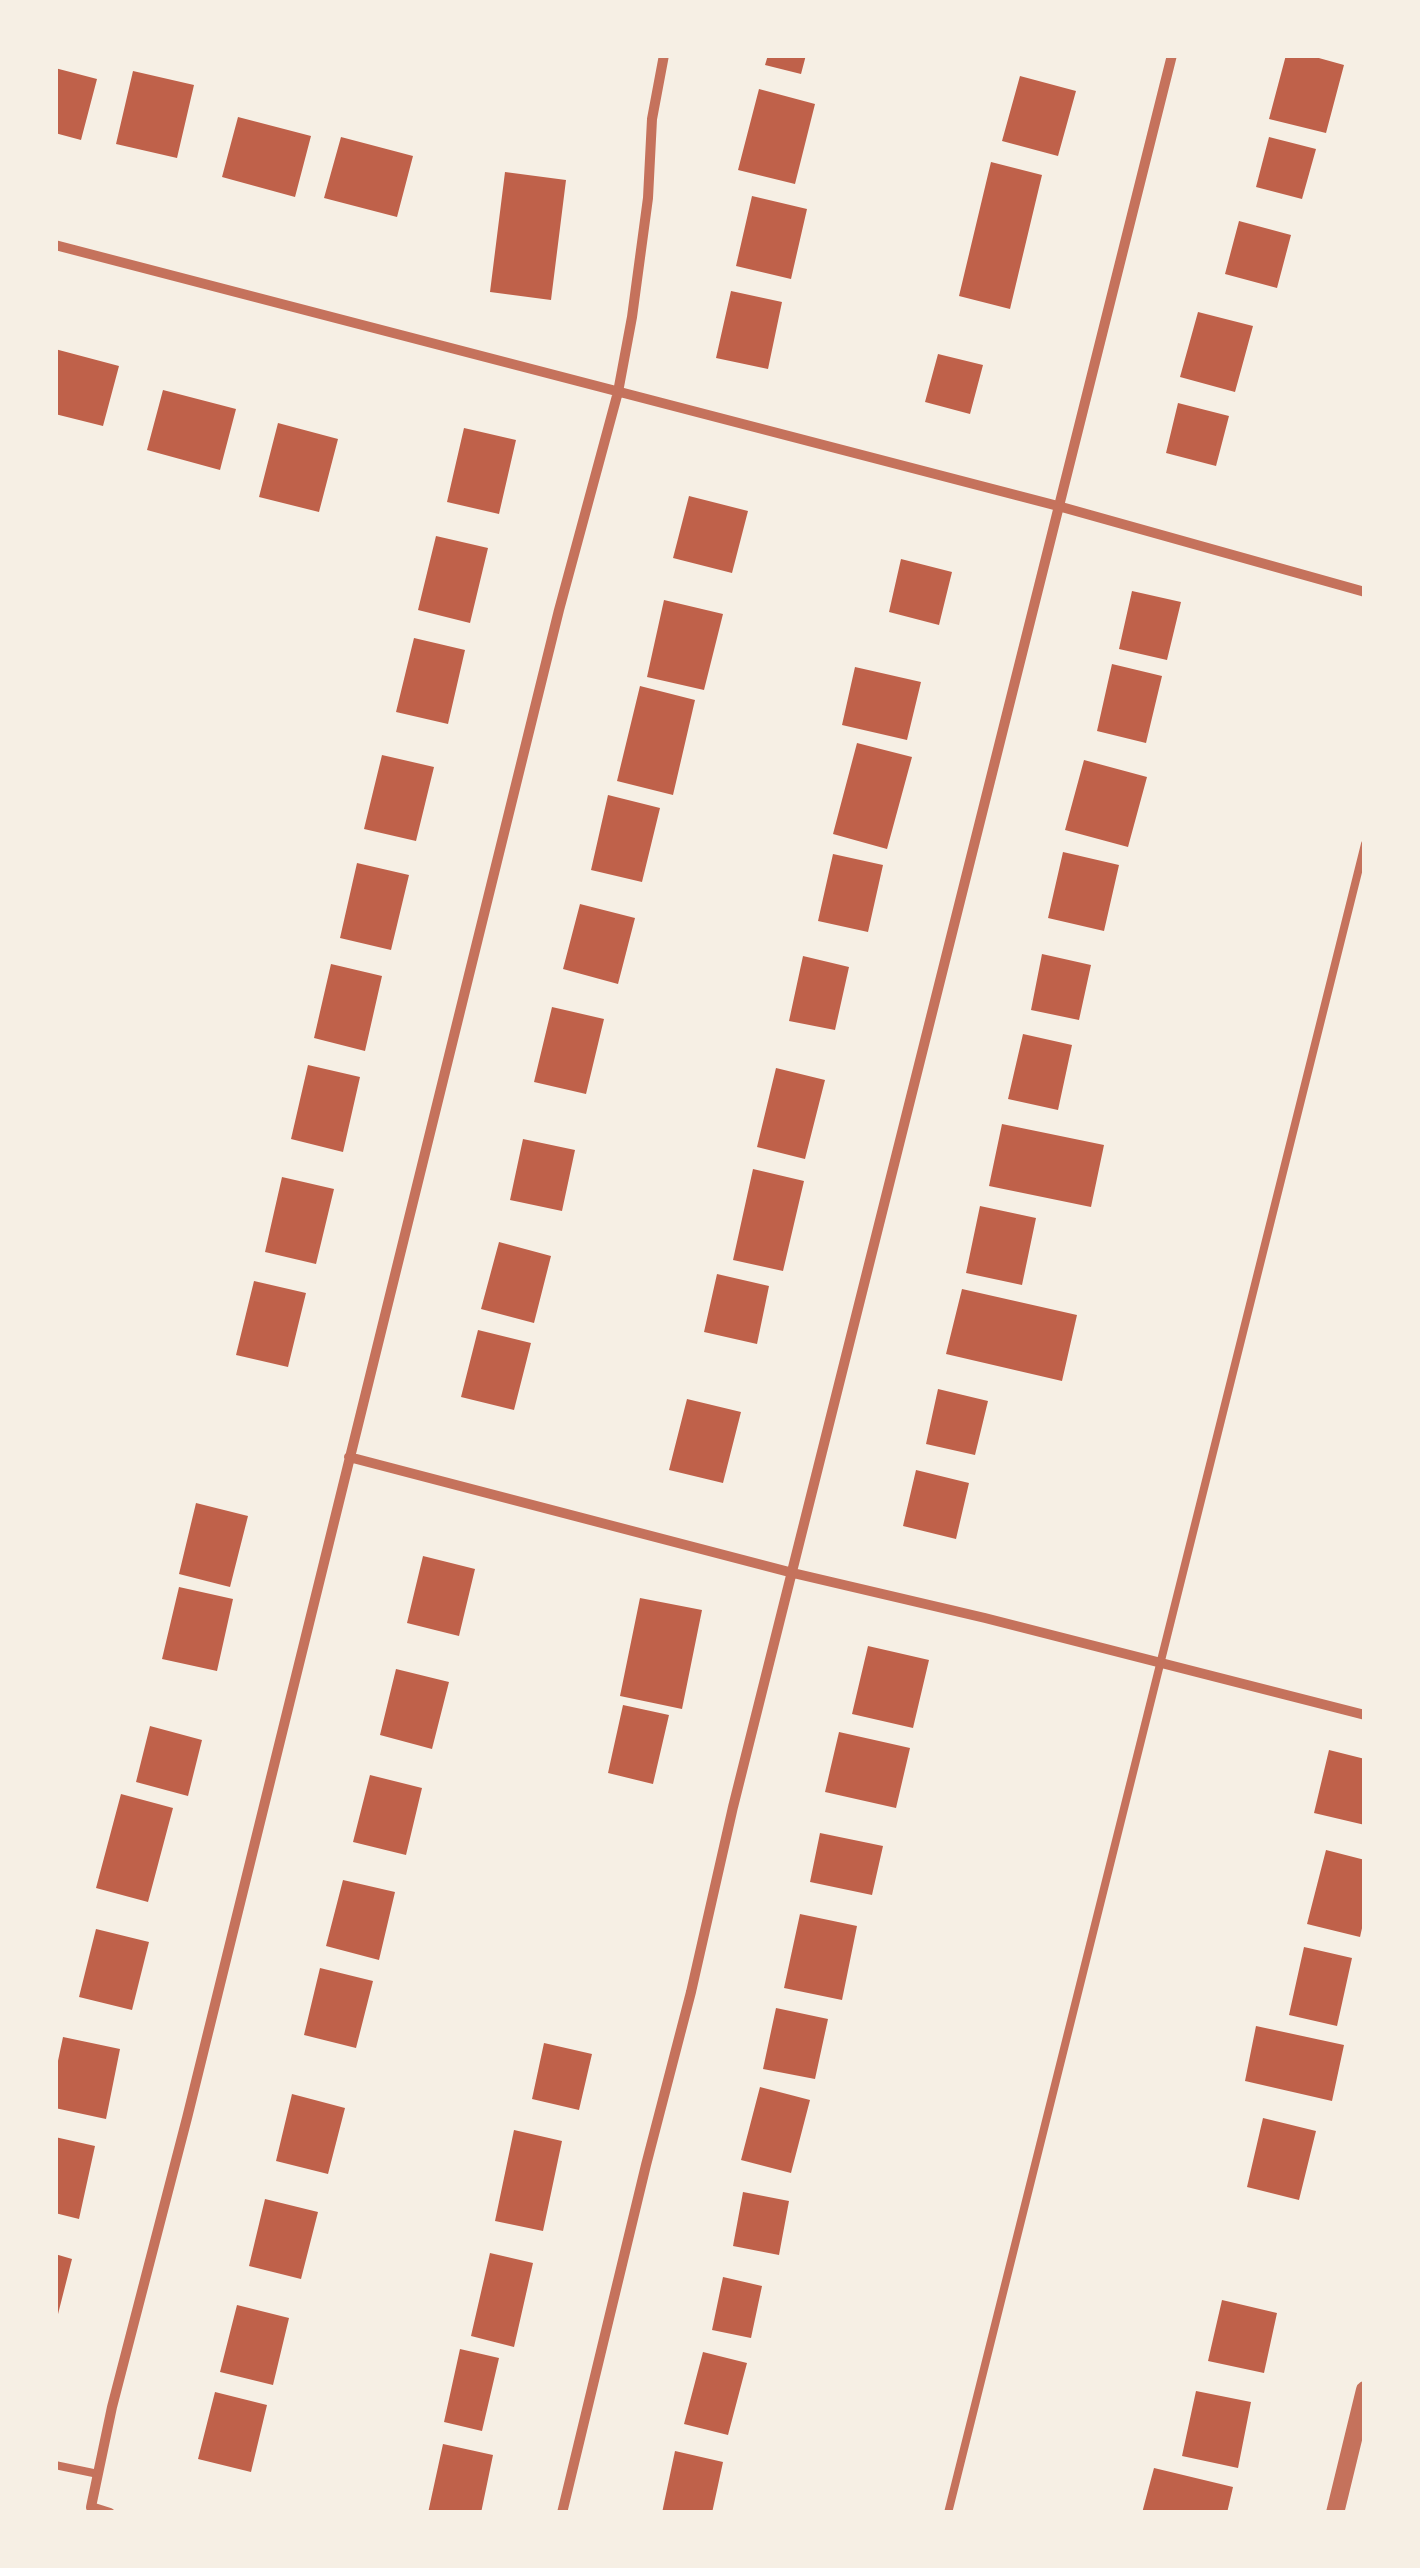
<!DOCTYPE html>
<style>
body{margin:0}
#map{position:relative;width:1420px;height:2568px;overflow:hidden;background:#f6efe4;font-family:"Fira Sans",sans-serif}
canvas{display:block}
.frame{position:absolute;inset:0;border:58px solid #f6efe4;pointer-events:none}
</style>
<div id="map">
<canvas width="1420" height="2568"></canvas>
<div class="frame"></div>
</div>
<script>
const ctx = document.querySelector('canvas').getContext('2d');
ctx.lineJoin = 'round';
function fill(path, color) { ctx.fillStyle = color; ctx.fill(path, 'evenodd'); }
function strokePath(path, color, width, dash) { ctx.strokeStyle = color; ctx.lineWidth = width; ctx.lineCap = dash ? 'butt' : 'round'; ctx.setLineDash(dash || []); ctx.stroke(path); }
fill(new Path2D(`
 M768,55H806L801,74L765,65Z
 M1286,55H1308L1344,65L1326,133L1269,119Z
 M55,68L97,79L81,140L55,133Z
 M133,71L194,85L177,158L116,144Z
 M1020,76L1076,91L1058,156L1002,141Z
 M759,89L815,104L795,184L738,170Z
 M238,117L311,136L295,197L222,177Z
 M341,137L413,156L397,217L324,198Z
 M1269,137L1316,149L1302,199L1256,187Z
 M991,162L1042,175L1010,309L959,296Z
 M505,172L566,180L551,300L490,292Z
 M752,196L807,209L791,279L736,266Z
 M1239,221L1291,235L1277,288L1225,274Z
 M731,291L782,302L768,369L716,358Z
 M1198,312L1253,326L1235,392L1180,377Z
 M55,349L119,366L103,426L55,414Z
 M938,354L983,365L970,414L925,402Z
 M163,390L236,409L220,470L147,450Z
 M1178,403L1229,416L1216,466L1166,453Z
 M278,423L338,439L319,512L259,497Z
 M464,428L516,440L499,514L447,502Z
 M689,496L748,511L732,573L673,558Z
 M436,536L488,548L470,623L418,610Z
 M901,559L952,572L939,625L889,612Z
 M1132,591L1181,602L1167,660L1119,649Z
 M664,600L723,614L704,690L647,677Z
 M414,638L465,650L448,724L396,712Z
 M1112,664L1162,676L1146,743L1097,731Z
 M855,667L921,682L907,740L842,725Z
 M640,686L695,700L673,795L617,781Z
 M857,743L912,757L887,849L833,834Z
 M382,755L434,767L416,841L364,829Z
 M1084,760L1147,777L1128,847L1065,830Z
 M608,795L660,808L642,882L591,870Z
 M1063,852L1119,865L1104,931L1048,918Z
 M833,854L883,865L868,932L818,921Z
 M357,863L409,875L391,950L340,938Z
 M580,904L635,918L618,984L563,969Z
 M1042,954L1091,965L1079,1020L1031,1010Z
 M803,956L849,967L835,1030L789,1021Z
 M331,964L382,976L365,1051L314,1038Z
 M552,1007L604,1019L586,1094L534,1082Z
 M1023,1034L1072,1045L1058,1110L1008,1099Z
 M308,1065L360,1077L343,1152L291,1139Z
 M776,1068L825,1080L805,1159L757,1147Z
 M1002,1124L1104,1145L1091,1207L989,1186Z
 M523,1139L575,1150L562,1211L510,1200Z
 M753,1169L804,1181L783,1271L733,1260Z
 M282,1177L334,1189L316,1264L265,1252Z
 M980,1206L1036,1218L1022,1285L966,1273Z
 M499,1242L551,1256L534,1323L481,1309Z
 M717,1274L769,1286L757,1344L704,1332Z
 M254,1281L306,1293L288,1367L236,1355Z
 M962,1289L1077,1315L1062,1381L946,1354Z
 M478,1330L531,1343L514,1410L461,1397Z
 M938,1389L988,1401L975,1455L926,1444Z
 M687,1399L741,1412L723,1483L669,1470Z
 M916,1470L969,1483L956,1539L903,1526Z
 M196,1503L248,1516L230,1587L179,1574Z
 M423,1556L475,1569L459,1636L407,1623Z
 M179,1587L233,1599L217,1671L162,1659Z
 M640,1598L702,1610L682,1709L620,1696Z
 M868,1646L929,1660L913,1728L852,1714Z
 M396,1669L449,1682L432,1749L380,1735Z
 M623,1705L669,1715L653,1784L608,1773Z
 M150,1726L202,1740L188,1796L136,1782Z
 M839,1732L910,1748L896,1808L825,1792Z
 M1329,1750L1365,1759V1825L1314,1813Z
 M370,1775L422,1788L406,1855L353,1842Z
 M121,1794L173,1808L148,1902L96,1888Z
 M820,1833L883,1846L872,1895L810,1882Z
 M1326,1850L1365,1860V1915L1360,1937L1307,1924Z
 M343,1880L395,1892L379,1960L326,1946Z
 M800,1914L857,1926L842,2000L784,1988Z
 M96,1929L149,1942L132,2010L79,1997Z
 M1304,1947L1352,1958L1337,2026L1289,2015Z
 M320,1968L373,1981L356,2048L304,2035Z
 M776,2008L828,2019L815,2079L763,2069Z
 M1256,2026L1344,2045L1332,2101L1245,2081Z
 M63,2037L120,2049L106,2119L55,2108V2075Z
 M544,2043L592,2054L579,2110L532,2099Z
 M760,2087L810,2100L791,2173L741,2160Z
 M292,2094L345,2108L328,2174L276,2161Z
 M1263,2118L1316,2131L1299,2200L1247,2187Z
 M514,2130L562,2141L543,2231L495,2221Z
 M55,2137L95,2146L79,2219L55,2213Z
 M743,2192L789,2201L779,2255L733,2246Z
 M265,2199L318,2212L301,2279L249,2266Z
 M490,2253L533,2263L514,2347L471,2336Z
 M55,2254L72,2259L56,2322H55Z
 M723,2277L762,2286L751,2338L712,2330Z
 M1222,2300L1277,2313L1264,2373L1208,2361Z
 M237,2305L289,2318L273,2385L220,2372Z
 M460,2349L499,2358L482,2431L444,2422Z
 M703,2352L747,2363L728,2435L684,2424Z
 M1196,2391L1251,2402L1238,2468L1182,2456Z
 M215,2392L267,2405L251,2472L198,2459Z
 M443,2444L493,2455L481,2513H428Z
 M675,2451L723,2462L712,2513H662Z
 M1154,2468L1233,2487L1227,2513H1142Z`), '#bf614a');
strokePath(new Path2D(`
 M55,2465L98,2474
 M948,2513L1365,844`), '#c5725c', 8);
strokePath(new Path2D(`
 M55,245L1058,506L1365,592
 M349,1457L793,1573L985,1618L1365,1715
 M110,2513L91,2507L112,2407L187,2118L559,610L618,392L632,317L648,198L652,119L664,55
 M562,2513L646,2165L691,1992L733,1807L1172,55`), '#c5725c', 10);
strokePath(new Path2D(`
 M1335,2513L1365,2390`), '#c5725c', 18);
</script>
